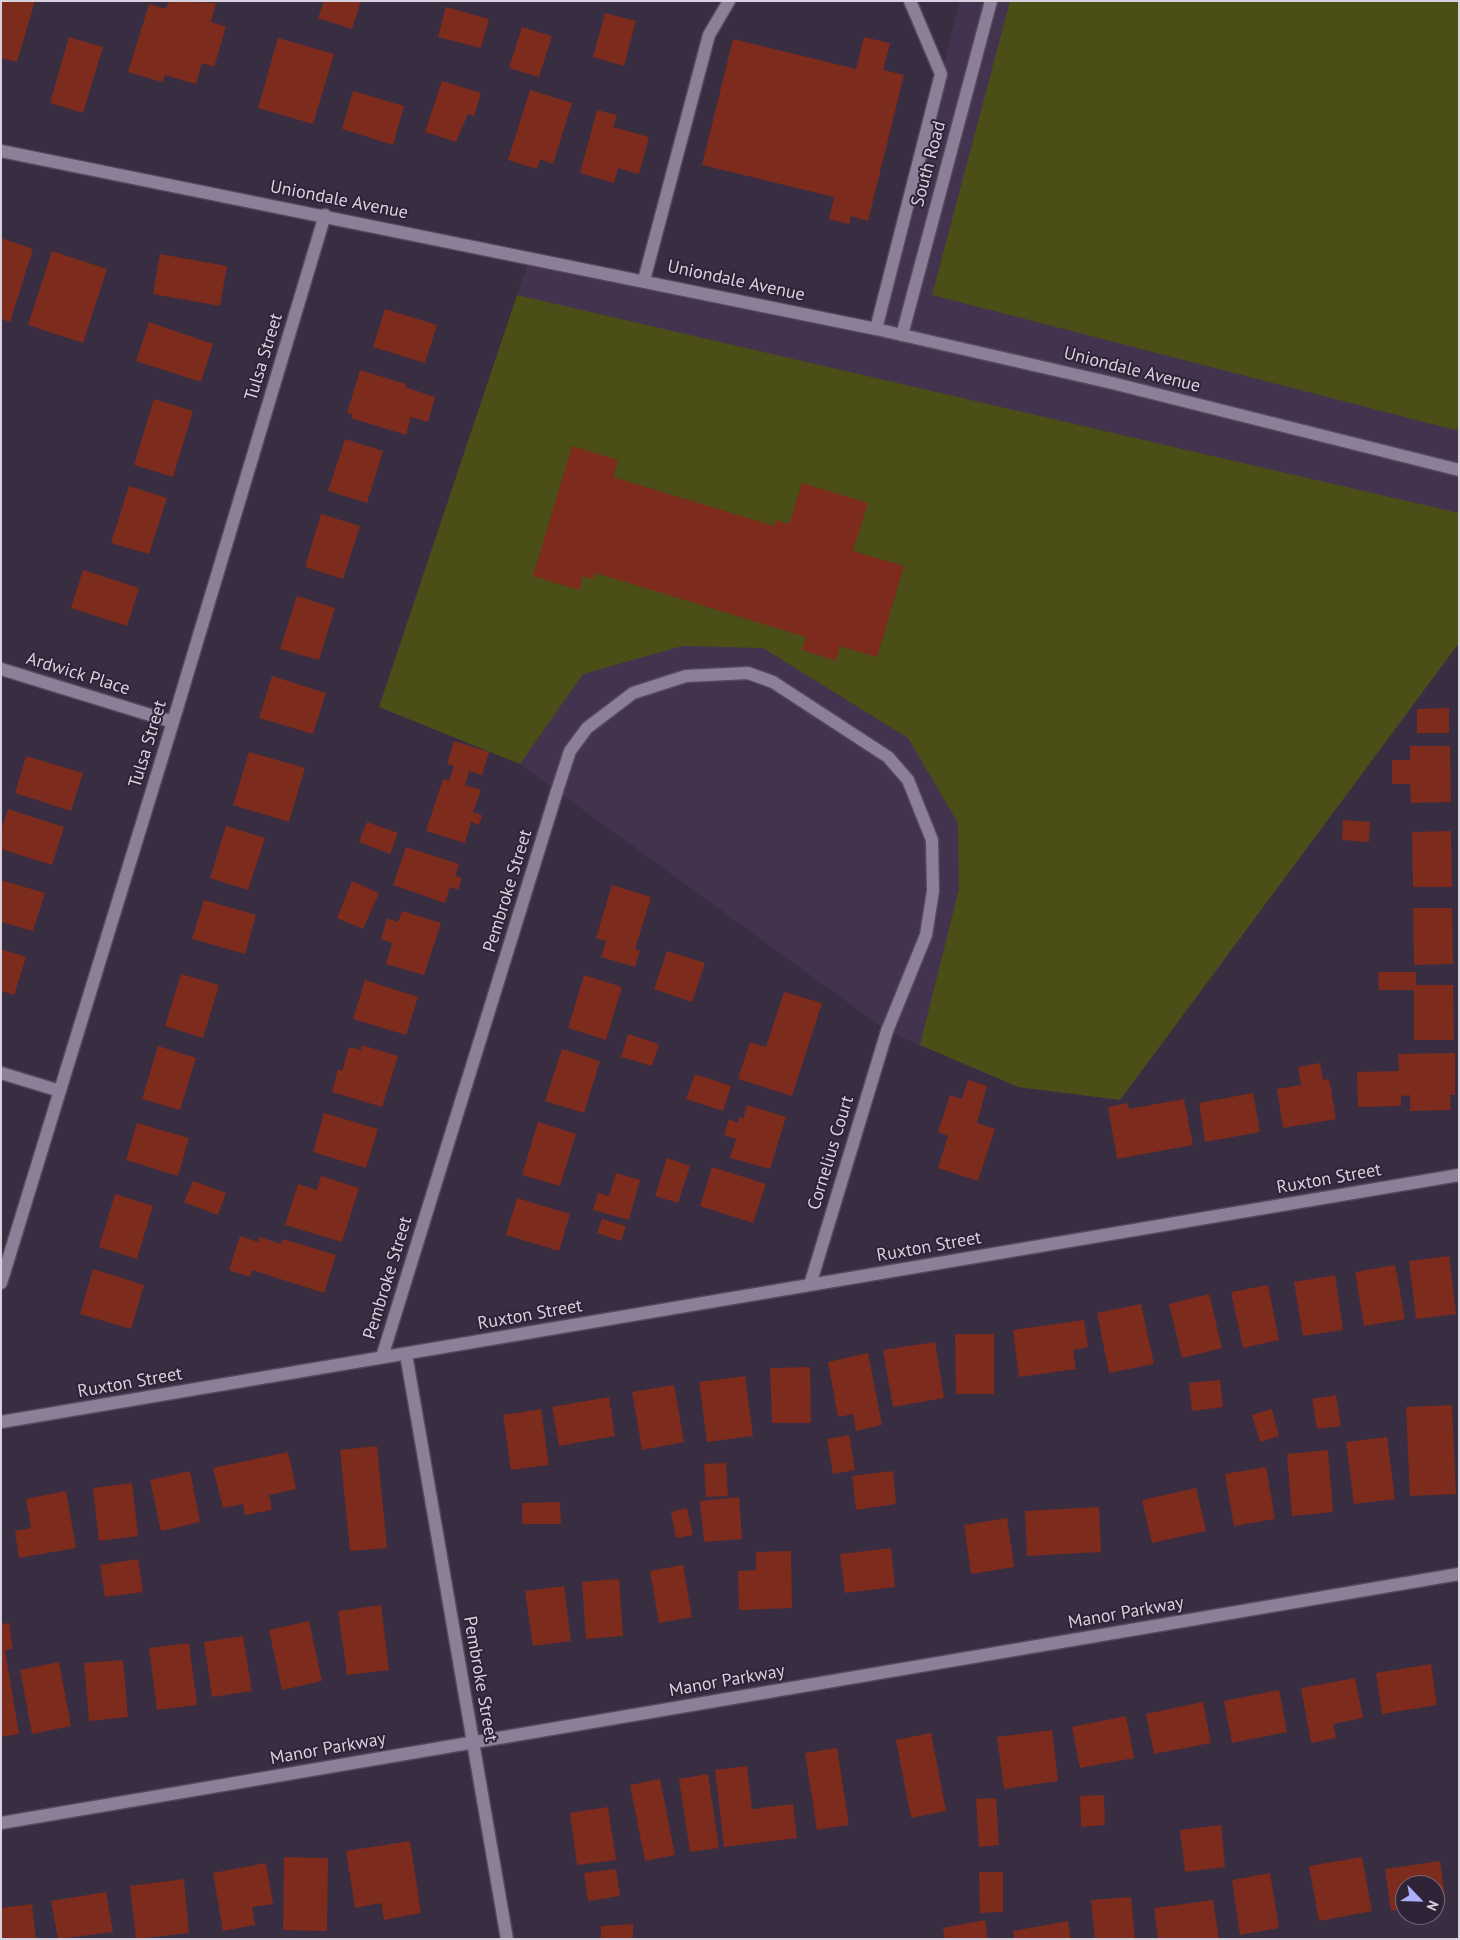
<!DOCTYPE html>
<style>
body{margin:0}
#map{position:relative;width:1460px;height:1940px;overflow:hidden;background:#392d42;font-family:"PT Sans",sans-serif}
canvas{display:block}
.frame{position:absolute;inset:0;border:2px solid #d9d1df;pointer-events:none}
.north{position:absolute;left:1395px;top:1875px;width:50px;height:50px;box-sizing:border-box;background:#2f2337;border:1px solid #73697a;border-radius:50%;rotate:114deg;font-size:14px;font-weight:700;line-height:20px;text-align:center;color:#d9d1df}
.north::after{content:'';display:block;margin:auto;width:18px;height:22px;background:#acaffb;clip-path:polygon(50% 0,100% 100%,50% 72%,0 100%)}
</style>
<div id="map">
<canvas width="1460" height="1940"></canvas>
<div class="frame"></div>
<div class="north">N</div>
</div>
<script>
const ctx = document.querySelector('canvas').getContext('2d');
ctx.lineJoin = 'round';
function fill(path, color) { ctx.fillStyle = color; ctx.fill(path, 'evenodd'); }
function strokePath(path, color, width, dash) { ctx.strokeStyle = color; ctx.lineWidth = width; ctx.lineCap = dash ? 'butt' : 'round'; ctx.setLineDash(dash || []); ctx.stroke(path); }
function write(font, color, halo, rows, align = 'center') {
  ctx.font = font + ' "PT Sans",sans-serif'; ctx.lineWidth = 4; ctx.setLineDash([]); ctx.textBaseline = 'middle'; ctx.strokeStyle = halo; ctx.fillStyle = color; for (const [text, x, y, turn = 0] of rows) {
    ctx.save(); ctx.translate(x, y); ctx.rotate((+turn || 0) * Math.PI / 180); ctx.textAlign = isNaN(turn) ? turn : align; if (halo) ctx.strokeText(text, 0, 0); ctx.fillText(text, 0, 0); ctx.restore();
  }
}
fill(new Path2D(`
 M960,1H1459V643L1120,1100L1018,1087L887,1031L520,764L379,707L530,257L876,329Z`), '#43334e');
fill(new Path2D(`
 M1010,1H1459V431L932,295Z
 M517,295L1459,513V643L1120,1100L1018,1087L920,1045L959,889L958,823L908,738L763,648L683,646L583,674L520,764L379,707Z`), '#4b4e16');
fill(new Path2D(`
 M1,1H35L17,62L1,58Z
 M169,1L216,3L211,22L226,27L214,67L202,63L196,84L165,75L162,82L128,72L149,4L166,9Z
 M324,1H361L352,29L318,18Z
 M446,7L489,19L481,48L438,37Z
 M605,13L636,21L624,66L593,57Z
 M522,27L552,36L539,77L509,68Z
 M69,37L103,47L83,113L50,103Z
 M864,37L890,43L883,70L904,75L868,221L851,216L849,224L829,219L834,197L702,165L733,39L856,69Z
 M278,38L334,54L313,124L258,108Z
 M442,81L481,93L474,116L468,114L456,142L425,132Z
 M530,90L572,103L553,164L540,159L537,169L508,160Z
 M353,91L404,106L393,145L342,129Z
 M597,110L617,115L613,127L649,137L639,174L618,168L614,183L580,173Z
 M1,238L33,249L10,322L1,319Z
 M52,251L107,269L83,343L28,325Z
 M160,254L227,266L220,306L153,294Z
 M385,309L437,325L425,363L373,347Z
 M149,322L213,344L201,382L136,361Z
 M360,370L406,384L405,387L435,397L428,422L411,417L406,435L351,418L352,414L347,413Z
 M154,399L193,411L173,477L134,465Z
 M345,439L383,451L367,503L328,491Z
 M572,446L618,460L613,477L774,526L776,520L789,524L802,483L868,503L853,551L904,566L877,657L840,646L836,661L802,650L806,637L596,573L593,579L583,576L579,590L533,576Z
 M129,486L167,498L149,554L111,543Z
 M321,514L360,526L343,579L305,567Z
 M83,570L139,588L127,626L71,608Z
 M297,596L335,608L319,660L280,649Z
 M272,676L326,693L313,734L259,718Z
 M1449,708V733H1417V709Z
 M454,741L489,752L482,775L469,771L465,785L481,790L473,812L482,815L479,825L471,822L465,843L426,831L443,779L449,781L454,766L447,764Z
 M1410,746H1450L1451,802L1411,803L1410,784H1392V760H1410Z
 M249,752L305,768L289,822L233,805Z
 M26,756L83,773L71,811L15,793Z
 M8,809L64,827L52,865L1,849V831Z
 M1343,820L1370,822L1369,842L1342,840Z
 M367,822L398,833L390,854L359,842Z
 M226,826L265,838L248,890L210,878Z
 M1451,831L1452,887H1413L1412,832Z
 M406,847L459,864L455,876L462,878L458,890L450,887L445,903L393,885Z
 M1,880L45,893L33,931L1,922Z
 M352,881L379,893L363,929L337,918Z
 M612,885L651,897L635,949L640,951L635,967L601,957L606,941L596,938Z
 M204,900L256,915L245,954L192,939Z
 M1413,908H1452L1453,964L1414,965Z
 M402,911L441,923L424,975L386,964L392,943L381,939L387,918L398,922Z
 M1,949L26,957L14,995L1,991Z
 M667,951L705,963L692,1002L654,989Z
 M1378,972H1416V985H1453L1454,1040H1414V990H1379Z
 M181,974L219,985L203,1038L165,1026Z
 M584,975L622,987L606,1040L568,1028Z
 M365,980L418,997L406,1035L353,1019Z
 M784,992L822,1003L792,1096L738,1079L750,1042L766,1047Z
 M628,1034L659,1044L652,1066L621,1057Z
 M362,1045L398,1056L382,1107L332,1092L338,1069L342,1071L349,1047L361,1050Z
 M158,1046L196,1058L180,1110L142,1099Z
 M562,1049L600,1061L584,1113L545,1101Z
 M1455,1053V1095H1450L1451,1110L1410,1111V1095L1401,1096V1106L1358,1107L1357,1072L1399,1071L1398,1054Z
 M1320,1063L1323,1080L1329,1079L1336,1119L1283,1128L1277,1089L1301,1085L1298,1067Z
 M695,1074L731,1086L723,1111L686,1099Z
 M968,1080L987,1086L977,1123L995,1129L978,1181L938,1168L948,1136L938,1132L950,1095L962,1099Z
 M1253,1093L1260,1132L1205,1142L1199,1103Z
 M1184,1099L1193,1145L1117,1159L1108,1107L1128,1103L1129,1109Z
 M747,1105L786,1117L770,1169L730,1158L736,1139L724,1135L729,1119L738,1123L739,1117L743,1119Z
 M324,1113L378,1129L366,1168L313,1152Z
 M538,1122L576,1134L560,1186L522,1175Z
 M137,1123L189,1138L178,1176L126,1160Z
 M667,1158L690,1166L678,1203L655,1196Z
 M712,1167L766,1184L753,1223L700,1206Z
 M616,1173L640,1180L629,1220L593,1210L598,1193L609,1196Z
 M321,1176L359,1188L342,1242L285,1225L298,1184L317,1190Z
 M193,1181L226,1193L218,1215L184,1202Z
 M115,1194L153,1206L137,1259L99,1247Z
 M517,1198L570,1214L559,1251L506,1235Z
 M602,1219L626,1226L621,1241L597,1233Z
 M240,1236L258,1242L260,1237L281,1244L283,1239L336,1255L324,1293L252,1270L250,1277L229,1270Z
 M1449,1256L1456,1314L1416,1319L1409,1261Z
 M1395,1265L1405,1319L1364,1326L1355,1272Z
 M93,1269L144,1285L131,1329L80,1314Z
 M1335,1275L1343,1330L1303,1336L1294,1282Z
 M1268,1285L1279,1340L1243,1348L1231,1292Z
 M1209,1294L1222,1348L1182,1358L1169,1304Z
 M1141,1304L1154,1364L1109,1373L1097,1313Z
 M1084,1320L1088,1347L1073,1350L1076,1369L1019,1377L1013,1330Z
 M955,1334H994V1394H956Z
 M935,1342L944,1398L893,1407L883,1350Z
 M868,1353L882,1425L856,1431L853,1414L838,1417L828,1362Z
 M810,1367L811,1423H772L770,1368Z
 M745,1376L753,1436L707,1442L699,1382Z
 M1220,1380L1223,1407L1192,1411L1189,1383Z
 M674,1385L684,1442L642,1450L632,1392Z
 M1336,1395L1341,1426L1317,1429L1312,1399Z
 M609,1397L615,1436L559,1446L552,1407Z
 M1452,1405L1456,1494L1410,1496L1406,1407Z
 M541,1409L549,1465L511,1470L503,1415Z
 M1272,1409L1279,1436L1260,1442L1252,1415Z
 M849,1435L855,1470L833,1474L827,1439Z
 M1387,1437L1395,1499L1354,1504L1346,1442Z
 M377,1446L387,1548L350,1551L340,1450Z
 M1328,1450L1333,1512L1292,1516L1287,1454Z
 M288,1452L296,1489L269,1495L272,1510L245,1515L243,1504L223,1508L213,1468Z
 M726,1463L728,1496L706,1497L704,1464Z
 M1266,1467L1275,1519L1234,1526L1225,1474Z
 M190,1471L200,1522L161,1531L150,1480Z
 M893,1471L896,1504L856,1510L852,1476Z
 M132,1483L138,1536L99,1541L93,1488Z
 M1196,1488L1206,1531L1152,1543L1142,1500Z
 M66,1491L76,1548L19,1558L15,1531L31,1528L26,1499Z
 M739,1497L742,1539L704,1542L700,1501Z
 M560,1502L561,1524H522V1503Z
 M1099,1507L1101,1552L1027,1556L1025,1511Z
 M687,1508L693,1535L676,1538L671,1512Z
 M1007,1518L1014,1567L971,1574L964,1525Z
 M891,1548L895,1587L845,1593L840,1554Z
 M791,1551L792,1608L739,1610L738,1571L756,1570V1552Z
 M138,1559L143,1592L105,1597L100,1565Z
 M683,1565L692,1617L659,1623L650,1571Z
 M619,1579L623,1636L586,1639L582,1582Z
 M564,1586L571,1641L533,1646L525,1591Z
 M381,1605L389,1670L347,1675L338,1611Z
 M309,1621L322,1681L282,1690L269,1630Z
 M9,1623L13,1649L5,1650L19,1734L1,1737V1624Z
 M243,1636L252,1691L212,1697L204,1642Z
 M189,1643L197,1705L157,1710L149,1648Z
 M123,1660L128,1717L89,1721L84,1663Z
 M59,1662L71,1726L32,1734L20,1670Z
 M1431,1664L1437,1705L1382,1714L1376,1673Z
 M1355,1678L1363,1718L1333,1724L1336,1738L1311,1743L1301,1688Z
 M1279,1690L1287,1732L1232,1743L1224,1701Z
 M1203,1702L1211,1743L1154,1754L1146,1714Z
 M1126,1716L1134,1758L1080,1768L1072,1727Z
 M1052,1730L1058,1781L1004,1789L997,1737Z
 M931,1733L946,1811L911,1818L896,1740Z
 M837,1748L849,1825L817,1830L805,1753Z
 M747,1766L752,1809L793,1804L797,1838L724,1847L715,1770Z
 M708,1774L719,1848L690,1852L679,1779Z
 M660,1779L675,1855L645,1861L630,1785Z
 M1104,1795L1105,1825L1081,1827L1080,1796Z
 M996,1798L999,1845L979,1847L976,1799Z
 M608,1807L616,1860L577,1865L570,1813Z
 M1221,1825L1225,1867L1185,1872L1180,1830Z
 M410,1841L421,1913L384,1920L381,1903L355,1908L346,1851Z
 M284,1857L328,1858L327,1931L283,1930Z
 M1362,1857L1372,1911L1319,1921L1309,1866Z
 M1440,1861L1446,1903L1435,1905V1885H1405V1909L1391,1911L1385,1869Z
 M266,1863L273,1904L252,1907L255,1925L223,1931L213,1873Z
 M616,1869L620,1896L588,1901L584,1873Z
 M979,1872H1003V1912L980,1913Z
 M1270,1873L1279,1928L1240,1935L1232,1880Z
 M184,1879L189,1933L136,1939L130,1886Z
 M106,1892L113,1932L58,1939L51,1901Z
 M1131,1897L1135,1939H1095L1091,1900Z
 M1213,1900L1219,1939H1158L1154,1908Z
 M32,1904L36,1939H1V1908Z
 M985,1920L988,1939H945L943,1928Z
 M1068,1921L1071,1939H1014L1013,1931Z
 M633,1924V1939H601V1926Z`), '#7c2b1d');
const service = new Path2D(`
 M644,280L709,35L729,1
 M876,329L941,74L910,1
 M557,791L570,751L587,728L633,693L686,676L748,673L773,682L888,757L908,780L932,840L933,891L926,935L887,1031`);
const minor = new Path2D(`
 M902,335L991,1
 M1,669L173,722
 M1,1073L60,1091
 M1,1283L173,722L325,215
 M810,1285L887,1031
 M406,1354L507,1939
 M382,1357L557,791
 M1,1422L1459,1175
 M1,1823L1459,1574`);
const secondary = new Path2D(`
 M1,151L876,329L1112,383L1459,470`);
strokePath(service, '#544a5b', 15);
strokePath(minor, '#544a5b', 15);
strokePath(secondary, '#544a5b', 15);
strokePath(service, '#8d7f97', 12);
strokePath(minor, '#8d7f97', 12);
strokePath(secondary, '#8d7f97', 12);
write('18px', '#d9d1df', '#2f2337', [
 ["South Road",929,164,-75],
 ["Uniondale Avenue",339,200,11],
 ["Uniondale Avenue",736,281,12],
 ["Tulsa Street",264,357,-73],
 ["Uniondale Avenue",1132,370,14],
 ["Ardwick Place",78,674,17],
 ["Tulsa Street",148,744,-73],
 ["Pembroke Street",508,891,-73],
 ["Cornelius Court",831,1153,-73],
 ["Ruxton Street",1329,1179,-10],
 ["Ruxton Street",929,1247,-10],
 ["Pembroke Street",388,1278,-73],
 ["Ruxton Street",530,1315,-10],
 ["Ruxton Street",130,1383,-10],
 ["Manor Parkway",1126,1613,-10],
 ["Pembroke Street",480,1679,80],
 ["Manor Parkway",727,1681,-10],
 ["Manor Parkway",328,1749,-10]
]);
</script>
